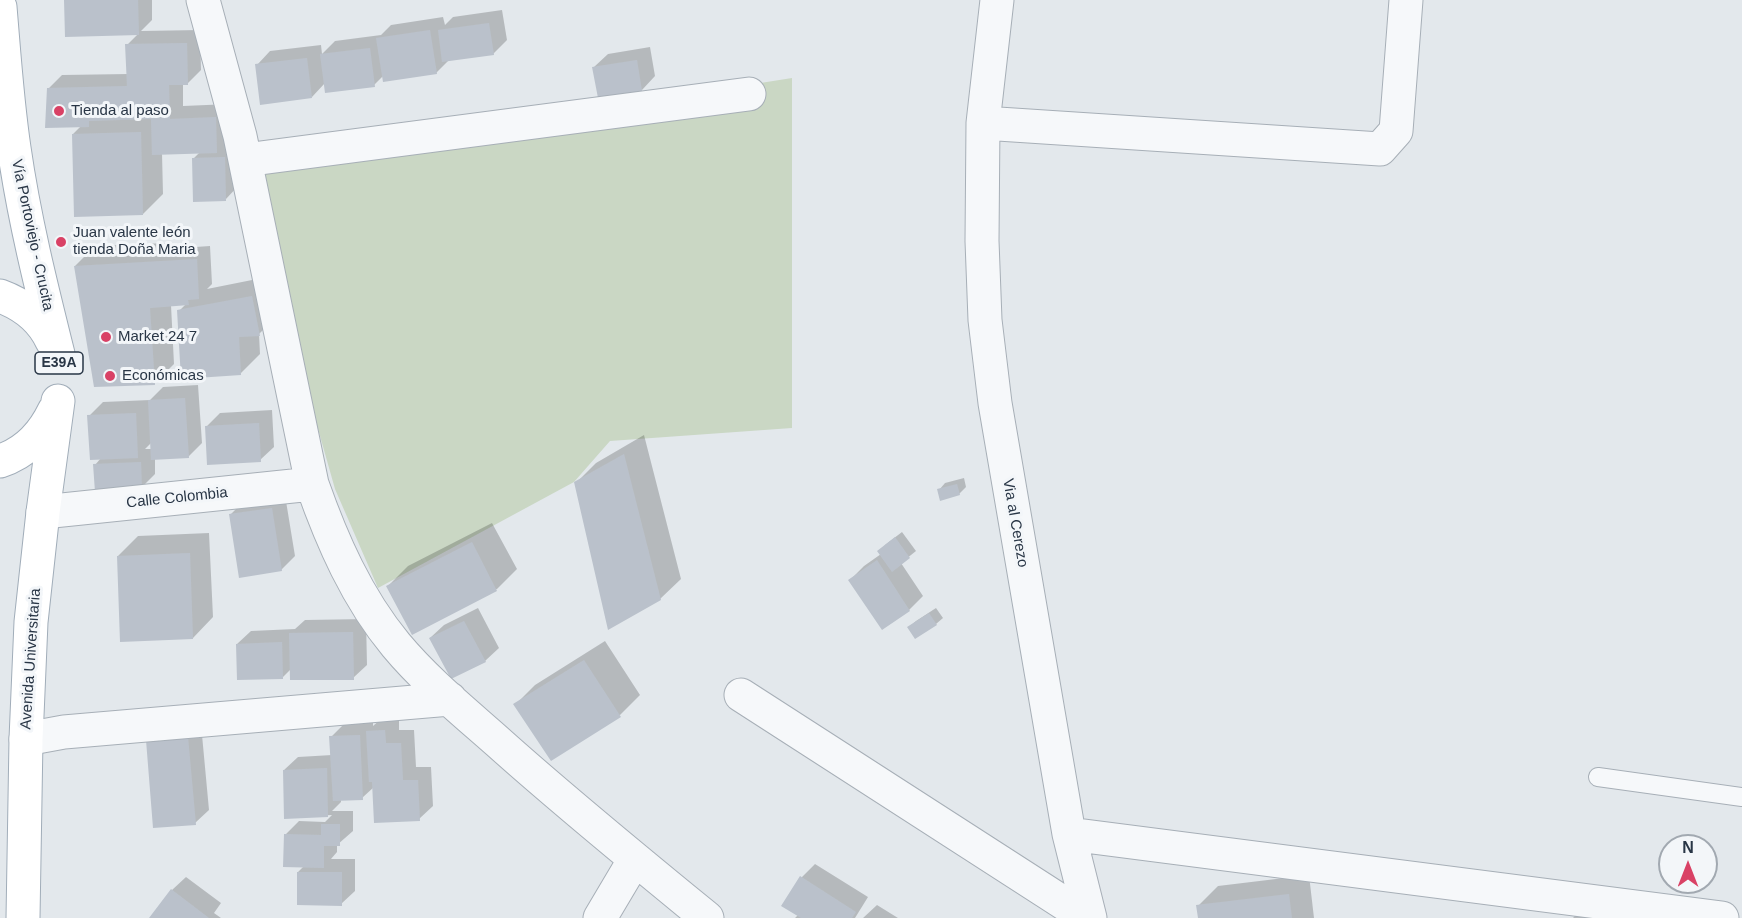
<!DOCTYPE html>
<meta charset="utf-8">
<style>
body{margin:0}
#map{position:relative;width:1742px;height:918px;overflow:hidden;background:#e3e8ec;font-family:Arial,sans-serif}
canvas{display:block}
.north{position:absolute;left:1658px;top:834px;width:60px;height:60px;box-sizing:border-box;background:#f3f6f9;border:2px solid #a2a9b1;border-radius:50%;rotate:0deg;font-size:16px;font-weight:700;line-height:24px;text-align:center;color:#293646}
.north::after{content:'';display:block;margin:auto;width:21px;height:27px;background:#d94165;clip-path:polygon(50% 0,100% 100%,50% 72%,0 100%)}
</style>
<div id="map">
<canvas width="1742" height="918"></canvas>
<div class="north">N</div>
</div>
<script>
const ctx = document.querySelector('canvas').getContext('2d');
ctx.lineJoin = 'round';
function fill(path, color) { ctx.fillStyle = color; ctx.fill(path, 'evenodd'); }
function strokePath(path, color, width, dash) { ctx.strokeStyle = color; ctx.lineWidth = width; ctx.lineCap = dash ? 'butt' : 'round'; ctx.setLineDash(dash || []); ctx.stroke(path); }
function write(font, color, halo, rows, align = 'center') {
  ctx.font = font + ' Arial,sans-serif'; ctx.lineWidth = 6; ctx.setLineDash([]); ctx.textBaseline = 'middle'; ctx.strokeStyle = halo; ctx.fillStyle = color; for (const [text, x, y, turn = 0] of rows) {
    ctx.save(); ctx.translate(x, y); ctx.rotate((+turn || 0) * Math.PI / 180); ctx.textAlign = isNaN(turn) ? turn : align; if (halo) ctx.strokeText(text, 0, 0); ctx.fillText(text, 0, 0); ctx.restore();
  }
}
fill(new Path2D(`
 M792,78V428L610,441L574,482L378,588L335,489L311,404L262,162Z`), '#cad7c4');
fill(new Path2D(`
 M66,0H152V20L141,31L200,30L201,70L188,83H183V106L230,104V138L224,145L238,144L239,185L226,199L193,159L200,152L162,153L163,194L143,214L73,134L82,125L48,89L62,75L128,74L127,45L139,33Z
 M502,10L507,40L493,54L449,60L436,73L383,76L374,85L325,83L312,97L257,65L270,51L321,45L322,54L335,41L381,35L391,25L443,17L445,25L453,17Z
 M650,47L655,76L642,90L594,67L608,54Z
 M167,243V249L210,246L212,284L207,289L272,276L279,314L259,334L260,354L240,374L179,311L186,304L171,305L174,364L154,384L75,266L95,246Z
 M198,385L202,443L188,457L155,459V474L142,487L95,465L101,458L89,416L103,402L150,400L163,387ZM152,442V449H145Z
 M272,410L274,447L260,460L207,426L220,413Z
 M644,435L681,579L660,599L576,483L596,463Z
 M964,478L966,487L959,494L939,490L945,483Z
 M285,495L295,556L281,570L230,515L244,501Z
 M492,523L517,569L497,589L413,633L388,586L408,566Z
 M902,532L916,551L901,563L923,596L909,610L883,628L850,580L864,566L881,554L885,545Z
 M209,533L213,617L193,638L118,556L138,536Z
 M478,608L499,648L485,661L430,638L444,625Z
 M936,608L943,618L936,624L909,627L916,621Z
 M366,619L367,665L353,678L291,669L283,677L237,644L251,631L295,629L305,620Z
 M605,641L640,695L620,715L515,705L535,685Z
 M399,717V730H414L416,767H431L433,806L419,819L374,787L362,798L341,799V802L332,811H353V831L337,845V852L331,859H355V891L341,904L298,872L304,866L285,835L299,821L325,822L332,815L286,817L284,770L298,757L332,755L331,737L345,723L373,722V726L382,718Z
 M201,724L209,810L195,823L161,727Z
 M815,864L868,897L855,918H795L798,915L802,877Z
 M1309,875L1314,918H1199L1198,906L1218,886Z
 M186,877L221,903L214,913L221,918H151L172,890Z
 M877,905L898,918H863Z
 M1584,906L1639,918H1573Z`), '#0003');
fill(new Path2D(`
 M64,0H138L139,35L65,37Z
 M489,23L494,55L442,62L438,30Z
 M430,30L437,74L383,82L376,38Z
 M187,43L188,85H169L170,119L216,117L217,153L152,155L151,119L89,121V127L45,128L47,88L127,86L125,44Z
 M370,48L375,87L325,93L320,54Z
 M307,58L312,98L260,105L255,64Z
 M637,60L642,91L598,98L592,67Z
 M141,132L143,215L74,217L72,134Z
 M225,157L226,201L193,202L192,158Z
 M197,259L199,299L188,300L189,305L150,308L155,385L94,387L74,266Z
 M252,296L260,336L239,337L241,375L181,379L177,310Z
 M185,398L189,458L151,460L148,400Z
 M136,413L138,458L90,460L87,415Z
 M259,423L261,462L207,465L205,426Z
 M624,454L661,600L608,630L574,482Z
 M141,462L142,489L95,492L93,464Z
 M957,484L960,495L940,501L937,489Z
 M272,508L282,571L239,578L229,514Z
 M895,537L910,558L892,572L877,551Z
 M472,542L497,591L412,635L386,586Z
 M190,553L193,639L120,642L117,556Z
 M877,560L910,611L882,630L848,580Z
 M929,613L937,625L915,639L907,627Z
 M464,621L486,662L451,679L429,638Z
 M353,632L354,680H290L289,633Z
 M282,642L283,679L237,680L236,644Z
 M584,660L621,717L551,761L513,704Z
 M385,730L386,743H401L403,780H418L420,821L374,823L372,782H369L366,731Z
 M360,735L363,800L333,801L329,736Z
 M188,737L196,825L153,828L146,740Z
 M327,768L328,817L284,819L283,770Z
 M321,824H340V846H324V868L283,867L284,834L321,835Z
 M297,872H342V906L297,905Z
 M800,876L856,912L852,918H801L781,906Z
 M171,889L209,918H149Z
 M1289,894L1292,918H1198L1196,905Z`), '#bac1cb');
const service = new Path2D(`
 M1598,777L1742,797`);
const minor = new Path2D(`
 M203,0L240,136L312,484C332,541 357,598 396,645C426,681 463,711 498,742C566,803 636,860 707,918
 M997,0L983,123L982,241L985,320L995,403L1069,834L1090,918
 M983,123L1380,149L1396,131L1406,0
 M245,160L749,94
 M43,512L312,484
 M741,695L1087,918
 M26,739L64,732L450,699
 M1069,834L1722,918
 M600,918L635,859`);
const primary = new Path2D(`
 M0,7C4,54 7,101 14,148C24,218 41,286 58,354
 M0,296C22,304 42,319 52,341
 M0,461C25,453 43,434 54,411
 M23,918L26,739L31,622L43,512L58,401`);
strokePath(service, '#a7afb7', 20);
strokePath(minor, '#a7afb7', 35);
strokePath(primary, '#a1adb9', 35);
strokePath(service, '#f6f8fa', 18);
strokePath(minor, '#f6f8fa', 33);
strokePath(primary, '#fff', 33);
for (const [x, y, r, color] of [
 [59,111,6,"#d94165"],
 [61,242,6,"#d94165"],
 [106,337,6,"#d94165"],
 [110,376,6,"#d94165"]
]) { const dot = new Path2D(); dot.arc(x, y, r, 0, 2 * Math.PI); ctx.fillStyle = color; ctx.fill(dot); strokePath(dot, '#f3f6f9', 2); }
for (const [x, y, w] of [
 [59,363,48]
]) { const box = new Path2D(); box.roundRect(x - w / 2, y - 11, w, 22, 4.5); ctx.fillStyle = '#f3f6f9'; ctx.fill(box); strokePath(box, '#293646', 1.5); }
write('bold 14px', '#293646', null, [
 ["E39A",59,363]
]);
write('15px', '#293646', '#f3f6f9', [
 ["Tienda al paso",71,111],
 ["Juan valente león",73,233],
 ["tienda Doña Maria",73,250],
 ["Market 24 7",118,337],
 ["Económicas",122,376]
], 'left');
write('15px', '#293646', '#f3f6f9', [
 ["Vía Portoviejo - Crucita",32,235,78],
 ["Calle Colombia",177,498,-6],
 ["Via al Cerezo",1015,523,80],
 ["Avenida Universitaria",31,659,-86]
]);
</script>
